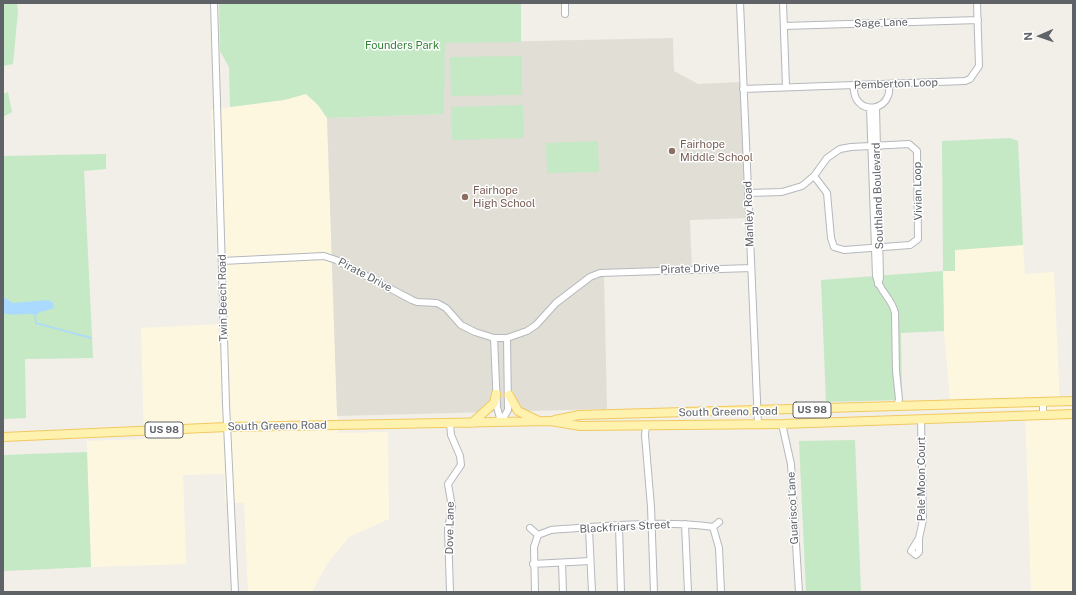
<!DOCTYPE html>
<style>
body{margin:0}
#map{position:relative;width:1076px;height:595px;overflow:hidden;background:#f1efe8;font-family:"Public Sans",sans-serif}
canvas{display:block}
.frame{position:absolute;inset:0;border:4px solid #5f6368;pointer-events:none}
.north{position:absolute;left:1020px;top:16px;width:40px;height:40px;-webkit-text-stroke:3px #fff;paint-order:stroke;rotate:268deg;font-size:11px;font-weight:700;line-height:16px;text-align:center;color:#5f6368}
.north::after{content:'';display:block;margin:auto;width:14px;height:18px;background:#5f6368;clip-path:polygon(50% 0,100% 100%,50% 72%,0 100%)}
</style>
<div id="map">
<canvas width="1076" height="595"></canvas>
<div class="frame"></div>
<div class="north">N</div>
</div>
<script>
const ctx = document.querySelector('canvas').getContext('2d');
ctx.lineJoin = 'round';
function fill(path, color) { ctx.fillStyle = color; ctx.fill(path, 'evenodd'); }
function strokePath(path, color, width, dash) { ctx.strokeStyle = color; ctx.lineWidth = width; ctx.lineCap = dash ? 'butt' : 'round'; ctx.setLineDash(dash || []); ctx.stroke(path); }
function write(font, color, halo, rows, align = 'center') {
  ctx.font = font + ' "Public Sans",sans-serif'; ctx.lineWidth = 3; ctx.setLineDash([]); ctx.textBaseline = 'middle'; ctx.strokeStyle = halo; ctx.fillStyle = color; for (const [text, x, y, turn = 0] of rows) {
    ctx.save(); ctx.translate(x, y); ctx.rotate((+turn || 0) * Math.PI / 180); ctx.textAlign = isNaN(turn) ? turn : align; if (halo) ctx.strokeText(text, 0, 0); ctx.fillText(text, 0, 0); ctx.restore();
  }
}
fill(new Path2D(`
 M306,94L318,105L327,118L338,433L388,432L389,519L349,537L327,564L312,592H248L244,503H225L224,474L183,475L186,564L91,567L87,441L144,439L141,328L220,324L211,110L284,100Z
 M1023,245L1025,274L1054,272L1060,407H1073V592H1031L1025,409L951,411L944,331L943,271H955V250Z`), '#fef7e0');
fill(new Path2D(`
 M673,38L674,71L698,84L741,82L747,218L690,220L692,272L604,275L607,409L337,416L327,118L444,114V43Z`), '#e1ded6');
fill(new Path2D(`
 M3,3H17L18,11L13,64L3,66Z
 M219,3H521V42L445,43L444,114L327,118L318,105L306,94L284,100L230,107L229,67L220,51Z
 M522,56V95L451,96L450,57Z
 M8,92L12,112L3,117V94Z
 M523,105L524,138L452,140L451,107Z
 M1010,138L1018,141L1023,245L955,250V271H943L944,331L901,333L902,400L826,402L821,280L943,271L942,141Z
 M598,141L599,172L547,173L546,143Z
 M106,154V169L84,171L93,358L25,359L26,418L3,419V156Z
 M855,440L861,592H806L799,441Z
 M87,452L91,567L3,571V455Z`), '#c5e8c5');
fill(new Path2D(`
 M3,297L13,303L48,300L53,303L54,308L38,313L37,315C26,312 15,317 3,313Z`), '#aadaff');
strokePath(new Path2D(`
 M35,315L36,323L91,338`), '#aadaff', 1.5);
const minor = new Path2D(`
 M214,3L226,404L235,592
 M565,3V14
 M740,3L758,424
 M783,3L786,87
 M784,26L978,20
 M853,85C854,90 854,96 857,100C865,112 883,109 888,96C890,92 889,88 889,84
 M743,89L965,81L970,79L979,66L977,3
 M876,107L880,278L878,284
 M870,108L876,276C879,291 892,298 895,313L896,371L899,399L897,407
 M748,193L782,192L802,186L814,176L827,158L840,149L851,147L909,144L917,151L918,239L910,245L844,250L834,247L831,238L827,193L814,176
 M222,261L324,256L336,260L412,300L417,302L437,303L446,308L461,325L475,332L494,338H507L527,331L536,325L556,303L590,277L600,273L751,268
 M494,338L497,407L501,422
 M1043,402V415
 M501,422L508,410L507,338
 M450,423L451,435L460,456L461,465L448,484L452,507L448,529L450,592
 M782,424L791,464L799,592
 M646,426L645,435L651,507L654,592
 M685,524L688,592
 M619,527L621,592
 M713,527L719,548L721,592
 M713,527L719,522
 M530,528L538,535
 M589,529L592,592
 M538,535L551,530C601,526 663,520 713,527
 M919,538L923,520L921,419
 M919,538V552L916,555L911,551Z
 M562,563L563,592
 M533,564L590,561
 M535,592L534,547L538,535`);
const major = new Path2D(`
 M509,395L518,411L537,420
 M555,420L579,415L1073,401
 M472,423L494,403L496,394
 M3,437L227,427L551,421L580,426L782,424L1073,414`);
strokePath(minor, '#b5b8bc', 8);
strokePath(major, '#f2c960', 10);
strokePath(minor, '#fff', 6);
strokePath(major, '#fff2af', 8);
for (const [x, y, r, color] of [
 [672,151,4,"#8d6e63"],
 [465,197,4,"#8d6e63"]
]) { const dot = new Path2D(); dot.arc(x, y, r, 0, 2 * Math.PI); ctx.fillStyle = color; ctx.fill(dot); strokePath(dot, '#fff', 1.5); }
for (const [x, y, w] of [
 [812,410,38],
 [164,430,38]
]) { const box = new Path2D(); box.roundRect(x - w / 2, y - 8, w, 16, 3); ctx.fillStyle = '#fff'; ctx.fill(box); strokePath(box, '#5f6368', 1); }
write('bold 10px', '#5f6368', null, [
 ["US 98",812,410],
 ["US 98",164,430]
]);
write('11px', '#5f6368', '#fff', [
 ["Sage Lane",881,23,-2],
 ["Pemberton Loop",896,84,-2],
 ["Vivian Loop",918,191,-91],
 ["Southland Boulevard",878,196,-92],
 ["Manley Road",749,214,-92],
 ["Pirate Drive",690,269,-2],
 ["Pirate Drive",365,275,28],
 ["Twin Beech Road",223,298,-91],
 ["South Greeno Road",728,412,-1],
 ["South Greeno Road",277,426,-1],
 ["Pale Moon Court",922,479,-90],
 ["Guarisco Lane",793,508,-93],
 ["Blackfriars Street",625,527,-3],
 ["Dove Lane",450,528,-89]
]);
write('11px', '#348238', '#fff', [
 ["Founders Park",402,46]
]);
write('11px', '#785e54', '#fff', [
 ["Fairhope",680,145],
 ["Middle School",680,158],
 ["Fairhope",473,191],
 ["High School",473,204]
], 'left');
</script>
